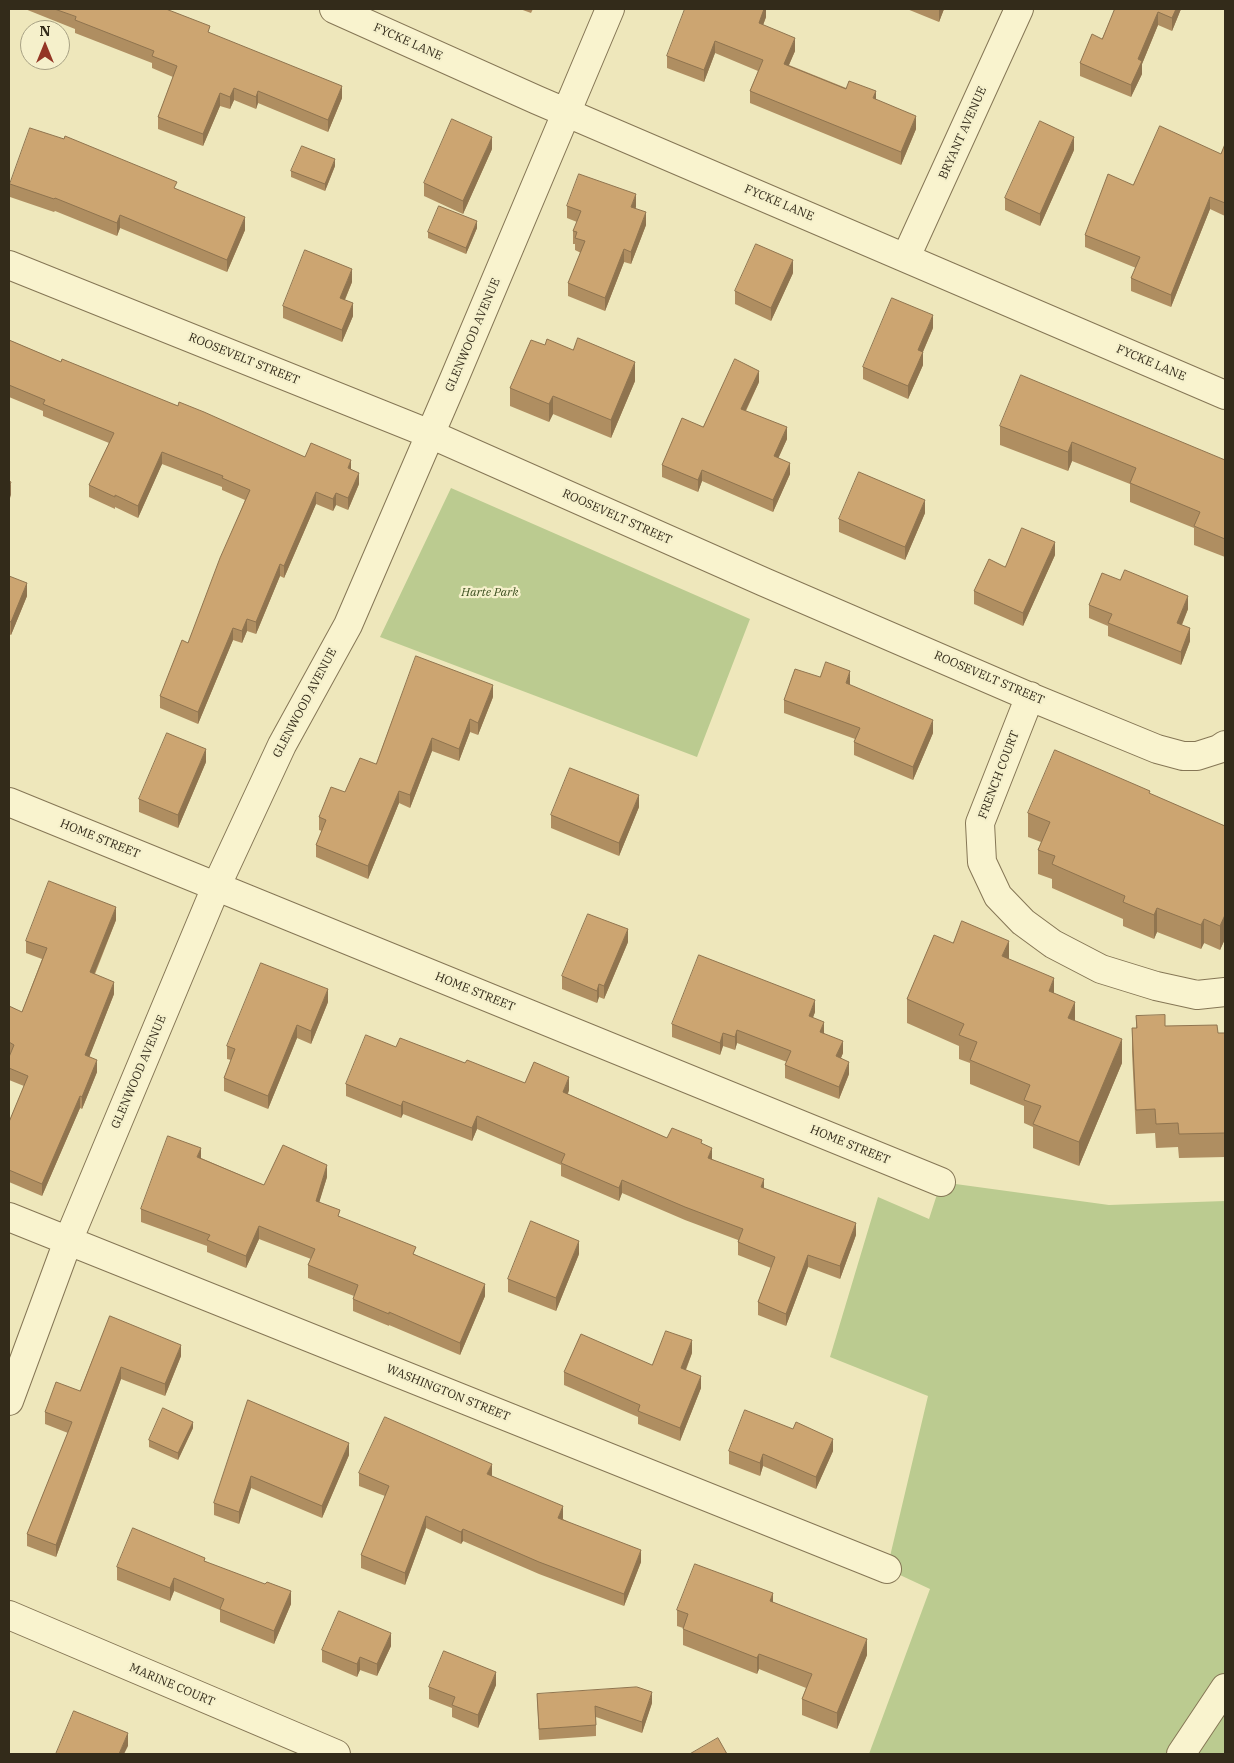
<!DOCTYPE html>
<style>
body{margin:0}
#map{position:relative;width:1234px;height:1763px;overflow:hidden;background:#eee7bb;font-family:"IBM Plex Serif",serif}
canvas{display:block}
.frame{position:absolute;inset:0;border:10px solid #332b1a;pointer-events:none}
.north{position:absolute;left:20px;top:20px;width:50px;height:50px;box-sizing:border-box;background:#f5f0cb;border:1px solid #a7a184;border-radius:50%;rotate:0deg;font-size:14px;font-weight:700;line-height:20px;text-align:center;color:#332b1a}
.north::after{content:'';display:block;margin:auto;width:18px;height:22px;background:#943625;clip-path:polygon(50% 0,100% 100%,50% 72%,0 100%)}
</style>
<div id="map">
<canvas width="1234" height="1763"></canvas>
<div class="frame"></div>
<div class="north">N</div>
</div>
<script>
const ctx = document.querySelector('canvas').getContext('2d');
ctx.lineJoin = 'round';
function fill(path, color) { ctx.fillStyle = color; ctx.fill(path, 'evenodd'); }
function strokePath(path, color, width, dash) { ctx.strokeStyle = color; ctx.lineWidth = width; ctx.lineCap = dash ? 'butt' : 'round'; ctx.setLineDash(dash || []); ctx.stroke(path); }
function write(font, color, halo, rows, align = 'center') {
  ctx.font = font + ' "IBM Plex Serif",serif'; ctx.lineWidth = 4.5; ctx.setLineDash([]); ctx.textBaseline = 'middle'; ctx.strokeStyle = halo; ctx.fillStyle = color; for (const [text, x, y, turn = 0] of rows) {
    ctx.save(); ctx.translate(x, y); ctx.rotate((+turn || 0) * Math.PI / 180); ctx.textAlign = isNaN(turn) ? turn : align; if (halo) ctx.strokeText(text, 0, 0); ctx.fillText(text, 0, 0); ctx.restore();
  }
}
fill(new Path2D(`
 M451,488L750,619L697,757L380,637Z
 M941,1182L1109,1205L1225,1201V1754H869L930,1589L887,1569L928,1396L830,1357L878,1197L929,1219Z`), '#bbcb90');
const minor = new Path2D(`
 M334,9L537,100L1225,395
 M906,257L1019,9
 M9,265L430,434L764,582L1028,696L1157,749L1183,756H1197L1219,749L1225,745
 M1030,696L980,823L982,862L998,896L1023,922L1053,944L1101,969L1156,986L1197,995L1225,992
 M9,802L941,1182
 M9,1217L887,1569
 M9,1401L68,1241L216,887L282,745L348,625L454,379L610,9
 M9,1615L336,1754
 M1181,1754L1225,1688`);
strokePath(minor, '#857655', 30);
strokePath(minor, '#f9f3ce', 28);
fill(new Path2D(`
 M25,9H166L210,33L342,98L328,132L258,103L256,109L234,100L230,109L220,106L203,146L158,129V117L173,77L152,68V63L75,33V29Z
 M520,9H533L531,13Z
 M766,9V17L763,25L795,51L789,65L876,100L916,129L901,165L750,103V91L758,71L715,53L704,82L667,68V56Z
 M907,9H944L939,22Z
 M1115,9H1181L1172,31L1158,25L1142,64V74L1131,97L1080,76V63L1102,39Z
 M1225,144V216L1210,209L1171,307L1131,291V278L1136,268L1085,247V235L1133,185L1221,154Z
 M492,149L463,214L424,196V183Z
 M1074,150L1040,226L1005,210V198Z
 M335,166L325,191L291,177V171Z
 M10,184L177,189L245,230L227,272L120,228L117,236L55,211L54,212L10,197Z
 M567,206L636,207L635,208L646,225L631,264L624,262L605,311L568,296V283L581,253L575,250V244H573V231L577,222L567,218Z
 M477,228L466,254L428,238V232Z
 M793,273L771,321L735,304V291Z
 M352,282L345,300L353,316L342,342L283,318V306Z
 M933,328L923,352V365L908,399L863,379V367Z
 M9,340L61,362L178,406L305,457L351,469L359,484L348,510L336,505L333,511L316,504L284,578L280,576L256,634L247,631L242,643L233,640L198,724L160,708V696L188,643L245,500L222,490V487L162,464L138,518L115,507V509L89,497V485L109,443L43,416V411L9,397Z
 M545,345L573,350L635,381L611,438L553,414L549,422L510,406V388Z
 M759,382L746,411L787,439L778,458L790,474L773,512L702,481L698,492L662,477V465L703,427Z
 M1000,426L1225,460V557L1194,545V528L1130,502V484L1072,461L1068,471L1000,445Z
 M925,513L905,560L839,532V519Z
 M1055,555L1023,626L974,604V591L1005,567Z
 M9,576L27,596L11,635L9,634Z
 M1089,605L1188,609L1182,625L1190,641L1181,665L1108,636V626L1089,618Z
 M820,677L850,684V685L933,733L913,780L854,755V742L855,739L784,713V700Z
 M493,697L478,735L470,732L459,761L432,751L410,808L399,803L368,879L316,857V845L322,831L319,830V817L376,764Z
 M206,762L178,828L139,812V799Z
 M1150,794L1225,826V939L1220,950L1204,943L1201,949L1157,932L1154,939L1123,926V919L1052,888V879L1038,874V850L1041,842L1028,837V813Z
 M639,807L619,856L551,828V815Z
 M116,920L95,974L114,994L89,1057L97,1072L82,1109L80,1108L42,1196L9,1182V1122L24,1086L9,1080V1057L10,1055L9,1054V1006L22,1012L42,959L26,953V941Z
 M628,942L604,999L599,997L597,1003L562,989V976Z
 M953,943L1009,959L1054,993L1075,1021L1122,1063L1079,1166L1033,1148V1127L1024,1123V1106L970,1084V1063L959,1059V1046L907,1023V999Z
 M328,1002L311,1044L297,1038L268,1109L224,1091V1078L231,1060L227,1059V1046Z
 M815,1012L813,1017L824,1033L843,1053L841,1058L849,1074L839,1099L785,1078V1065L787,1062L737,1043L735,1050L723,1046L720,1055L672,1037V1024Z
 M1136,1016L1165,1026L1218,1033H1225V1157L1179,1158L1178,1147L1156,1148L1155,1133L1136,1134L1132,1052V1028H1136Z
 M396,1047L465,1063L525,1083L569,1090L568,1094L667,1138L702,1144L712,1159L764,1189L856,1235L840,1279L808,1267L786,1326L758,1315V1302L771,1268L738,1255V1240L685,1220L622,1193L619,1201L561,1176V1165L477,1129L472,1141L403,1114L401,1118L346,1096V1084Z
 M201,1158L264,1185L327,1177L319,1202L340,1217L416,1255L485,1296L460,1355L389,1325V1326L353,1311V1299L354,1296L308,1278V1265L311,1259L259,1239L246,1268L207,1252V1246L141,1222V1209Z
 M579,1254L556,1311L508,1292V1279Z
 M110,1316L181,1356L165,1396L121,1379L56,1557L27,1546V1534L68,1433L45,1424V1412L80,1391Z
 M692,1353L686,1370L701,1388L680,1441L638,1424V1417L564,1385V1372L652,1365Z
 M248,1400L349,1455L322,1518L251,1488L239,1524L214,1515V1503Z
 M193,1428L178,1460L149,1447V1440Z
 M729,1451H833L816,1489L763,1466L760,1476L729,1464Z
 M359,1473L492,1476L563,1518V1519L641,1562L624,1606L539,1574L463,1541L461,1544L426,1528L405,1585L361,1568V1555L385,1496L359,1486Z
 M205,1561L291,1604L274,1644L220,1622V1610L174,1591L170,1601L117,1580V1567Z
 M773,1602L867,1655L837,1729L802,1715V1699L806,1688L759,1669L757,1674L683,1645V1628L677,1626V1610Z
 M391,1646L377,1676L360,1670L357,1677L322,1662V1650Z
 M496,1685L478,1728L452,1717V1708L429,1699V1687Z
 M537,1694L652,1703L642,1733L596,1717V1736L539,1740Z`), '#af8e61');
fill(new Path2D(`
 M764,9H766V17L759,36V23Z
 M939,9H944L939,22Z
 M1176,9H1181L1172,31V18Z
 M1158,12V25L1142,64V74L1131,97V85L1138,59Z
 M795,38V51L784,76V64Z
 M715,41V53L704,82V70Z
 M342,86V98L328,132V120Z
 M234,88V100L230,109V97Z
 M258,91V103L256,109V97Z
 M876,91V103L873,98Z
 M220,93V106L203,146V134Z
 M916,116V129L901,165V152Z
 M492,137V149L463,214V201Z
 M1074,137V150L1040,226V214Z
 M335,159V166L325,191V184Z
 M636,194V207L631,219V207Z
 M1210,197V209L1171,307V295Z
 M646,212V225L631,264V252Z
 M120,215V228L117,236V223Z
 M245,217V230L227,272V260Z
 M477,221V228L466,254V248Z
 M624,249V262L605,311V298Z
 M793,260V273L771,321V308Z
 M352,269V282L340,311V298Z
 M353,303V316L342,342V330Z
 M933,315V328L918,363V350Z
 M923,352V365L908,399V386Z
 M635,362V381L611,438V420Z
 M759,371V382L741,420V409Z
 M553,396V414L549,422V404Z
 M787,427V439L774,468V456Z
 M1072,442V461L1068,471V452Z
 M162,452V464L138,518V506Z
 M351,460V472L348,468Z
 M790,463V474L773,512V500Z
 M702,470V481L698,492V480Z
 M359,473V484L348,510V498Z
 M11,482V495L9,501V488Z
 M316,492V504L284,578V566Z
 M336,493V505L333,511V499Z
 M925,500V513L905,560V547Z
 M1055,542V555L1023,626V613Z
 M280,564V576L256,634V622Z
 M27,583V596L11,635V622Z
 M1188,596V609L1177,636V623Z
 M247,619V631L242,643V631Z
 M233,628V640L198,724V712Z
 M1190,628V641L1181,665V652Z
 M850,671V684L846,696V683Z
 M493,685V697L478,735V723Z
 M470,719V732L459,761V749Z
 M933,720V733L913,780V767Z
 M432,738V751L410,808V795Z
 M206,749V762L178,828V815Z
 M399,791V803L368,879V866Z
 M639,795V807L619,856V843Z
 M116,907V920L90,984V972Z
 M1157,908V932L1154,939V915Z
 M1225,915V939L1220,950V926Z
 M1204,919V943L1201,949V925Z
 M628,929V942L604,999V986Z
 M1009,941V965L1002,956Z
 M1054,978V1002L1049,991Z
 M114,982V994L85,1068V1055Z
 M599,984V997L597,1003V991Z
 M328,989V1002L311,1044V1031Z
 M815,1000V1012L809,1028V1016Z
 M1075,1002V1026L1068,1018Z
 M824,1022V1034L820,1032Z
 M297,1025V1038L268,1109V1096Z
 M737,1030V1043L735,1050V1037Z
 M723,1033V1046L720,1055V1043Z
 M1122,1039V1063L1079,1166V1142Z
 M843,1041V1053L836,1069V1056Z
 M97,1060V1072L82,1109V1097Z
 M849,1062V1074L839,1099V1087Z
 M569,1077V1090L563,1104V1092Z
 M80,1096V1108L42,1196V1184Z
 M403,1101V1114L401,1118V1106Z
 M477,1116V1129L472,1141V1128Z
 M201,1148V1160L197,1157Z
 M712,1148V1161L708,1158Z
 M327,1165V1177L316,1213V1201Z
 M764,1179V1192L761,1187Z
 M622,1180V1193L619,1201V1188Z
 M856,1223V1235L840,1279V1266Z
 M259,1226V1239L246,1268V1256Z
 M579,1241V1254L556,1311V1298Z
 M808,1255V1267L786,1326V1314Z
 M485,1284V1296L460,1355V1343Z
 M692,1340V1353L681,1381V1368Z
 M181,1345V1356L165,1396V1384Z
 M121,1367V1379L56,1557V1545Z
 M701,1376V1388L680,1441V1428Z
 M193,1422V1428L178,1460V1453Z
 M833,1439V1451L816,1489V1477Z
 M349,1443V1455L322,1518V1506Z
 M763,1454V1466L760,1476V1463Z
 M492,1464V1477L487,1474Z
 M251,1476V1488L239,1524V1512Z
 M563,1506V1518L558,1530V1518Z
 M426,1516V1528L405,1585V1573Z
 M463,1529V1541L461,1544V1532Z
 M641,1550V1562L624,1606V1594Z
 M174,1578V1591L170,1601V1588Z
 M291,1591V1604L274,1644V1631Z
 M773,1593V1608L770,1601Z
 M391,1633V1646L377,1676V1664Z
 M867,1639V1655L837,1729V1713Z
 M759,1654V1669L757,1674V1658Z
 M360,1657V1670L357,1677V1664Z
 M496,1672V1685L478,1728V1715Z
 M652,1692V1703L642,1733V1722Z
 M128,1733V1746L124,1754H119Z`), '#8f744f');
const building = new Path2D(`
 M55,9H166L210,26L208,32L342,86L328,120L258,91L256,97L234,88L230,97L220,93L203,134L158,117L177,66L152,56L154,51L75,20L76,17Z
 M685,9H764L759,23L795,38L784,64L846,89L849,81L876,91L873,98L916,116L901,152L750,91L763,60L715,41L704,70L667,56Z
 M1115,9H1176L1172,18L1158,12L1138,59L1142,61L1131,85L1080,63L1092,34L1102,39Z
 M452,119L492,137L463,201L424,183Z
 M1040,121L1074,137L1040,214L1005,198Z
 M1160,126L1221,154L1225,144V203L1210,197L1171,295L1131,278L1140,257L1085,235L1108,174L1133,185Z
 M30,128L64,139L65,136L177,182L174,188L245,217L227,260L120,215L117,223L55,198L54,199L10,184Z
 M302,146L335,159L325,184L291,171Z
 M579,174L636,194L631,207L646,212L631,252L624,249L605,298L568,283L585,241L575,238L577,232L573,231L581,211L567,206Z
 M439,206L477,221L466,248L428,232Z
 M756,244L793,260L771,308L735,291Z
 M305,250L352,269L340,298L353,303L342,330L283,306Z
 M892,298L933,315L918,350L923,352L908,386L863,367Z
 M578,338L635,362L611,420L553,396L549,404L510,388L531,340L545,345L547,339L573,350Z
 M9,340L61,362L62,359L178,406L179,402L204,412L305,457L311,443L351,460L348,468L359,473L348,498L336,493L333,499L316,492L284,566L280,564L256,622L247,619L242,631L233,628L198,712L160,696L182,640L188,643L220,558L250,490L222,478L223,476L162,452L138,506L115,495V497L89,485L114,433L43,404L45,400L9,385Z
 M735,359L759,371L741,409L787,427L774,456L790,463L773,500L702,470L698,480L662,465L682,418L703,427Z
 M1021,375L1225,460V539L1194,526L1200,512L1130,483L1136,468L1072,442L1068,452L1000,426Z
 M859,472L925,500L905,547L839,519Z
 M9,481L11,482L9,488Z
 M1022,528L1055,542L1023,613L974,591L989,559L1005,567Z
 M1125,570L1188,596L1177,623L1190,628L1181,652L1108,623L1112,614L1089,605L1102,573L1120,580Z
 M9,576L27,583L11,622L9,621Z
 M416,656L493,685L478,723L470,719L459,749L432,738L410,795L399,791L368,866L316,845L326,820L319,817L331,787L345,792L360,758L376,764Z
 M826,662L850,671L846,683L933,720L913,767L854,742L860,728L784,700L795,669L820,677Z
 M167,733L206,749L178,815L139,799Z
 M1055,750L1150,791L1149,793L1225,826V915L1220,926L1204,919L1201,925L1157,908L1154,915L1123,902L1125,896L1052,864L1055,856L1038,850L1050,822L1028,813Z
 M570,768L639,795L619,843L551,815Z
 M49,881L116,907L90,972L114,982L85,1055L97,1060L82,1097L80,1096L42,1184L9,1170V1122L28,1076L9,1068V1057L14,1045L9,1042V1006L22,1012L47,948L26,941Z
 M588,914L628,929L604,986L599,984L597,991L562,976Z
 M962,921L1009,941L1002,956L1054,978L1049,991L1075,1002L1068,1018L1122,1039L1079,1142L1033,1124L1041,1106L1024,1100L1030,1085L970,1060L977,1042L959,1035L964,1024L907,999L934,935L953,943Z
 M699,955L815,1000L809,1016L824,1022L820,1032L843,1041L836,1056L849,1062L839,1087L785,1065L791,1051L737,1030L735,1037L723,1033L720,1043L672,1024Z
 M261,963L328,989L311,1031L297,1025L268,1096L224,1078L235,1049L227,1046Z
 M1165,1015V1026L1217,1025L1218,1033H1225V1133L1179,1134L1178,1123L1156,1124L1155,1109L1136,1110L1132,1028H1137L1136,1016Z
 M366,1035L396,1047L400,1038L465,1063L467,1060L525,1083L534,1062L569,1077L563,1092L667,1138L672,1128L702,1140L701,1143L712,1148L708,1158L764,1179L761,1187L856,1223L840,1266L808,1255L786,1314L758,1302L775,1257L738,1242L743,1229L685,1207L622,1180L619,1188L561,1163L565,1154L477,1116L472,1128L403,1101L401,1106L346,1084Z
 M168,1136L201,1148L197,1157L264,1185L283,1145L327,1165L316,1201L340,1210L338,1216L416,1247L413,1254L485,1284L460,1343L389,1312V1314L353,1299L358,1285L308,1265L315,1249L259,1226L246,1256L207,1240L210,1235L141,1209Z
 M531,1221L579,1241L556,1298L508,1279Z
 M110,1316L181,1345L165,1384L121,1367L56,1545L27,1534L72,1422L45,1412L56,1382L80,1391Z
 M666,1331L692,1340L681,1368L701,1376L680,1428L638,1411L640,1405L564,1372L581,1334L652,1365Z
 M248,1400L349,1443L322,1506L251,1476L239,1512L214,1503Z
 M163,1408L193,1422L178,1453L149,1440Z
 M745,1410L793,1429L796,1422L833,1439L816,1477L763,1454L760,1463L729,1451Z
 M385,1417L492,1464L487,1474L563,1506L558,1518L641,1550L624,1594L539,1562L463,1529L461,1532L426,1516L405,1573L361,1555L389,1486L359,1473Z
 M133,1528L205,1558L204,1561L265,1584L267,1582L291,1591L274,1631L220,1609L224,1599L174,1578L170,1588L117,1567Z
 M695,1564L773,1593L770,1601L867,1639L837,1713L802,1699L812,1674L759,1654L757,1658L683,1629L688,1614L677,1610Z
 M339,1611L391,1633L377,1664L360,1657L357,1664L322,1650Z
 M444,1651L496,1672L478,1715L452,1705L455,1697L429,1687Z
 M637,1687L652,1692L642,1722L595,1706L596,1725L539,1729L537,1694Z
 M74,1711L128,1733L119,1754H56Z
 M718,1738L727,1754H690Z`);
fill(building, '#cca571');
strokePath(building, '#8f744f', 1);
write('12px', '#332b1a', '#f5f0cb', [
 ["FYCKE LANE",408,42,24],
 ["BRYANT AVENUE",963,133,-66],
 ["FYCKE LANE",779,203,23],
 ["GLENWOOD AVENUE",473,335,-67],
 ["ROOSEVELT STREET",244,359,22],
 ["FYCKE LANE",1151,363,23],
 ["ROOSEVELT STREET",617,517,24],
 ["ROOSEVELT STREET",989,678,23],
 ["GLENWOOD AVENUE",305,703,-62],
 ["FRENCH COURT",999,775,-69],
 ["HOME STREET",100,839,22],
 ["HOME STREET",475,992,22],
 ["GLENWOOD AVENUE",139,1072,-67],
 ["HOME STREET",850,1145,22],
 ["WASHINGTON STREET",448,1393,22],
 ["MARINE COURT",172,1685,23]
]);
write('italic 12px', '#3d5021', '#f5f0cb', [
 ["Harte Park",490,593]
]);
</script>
